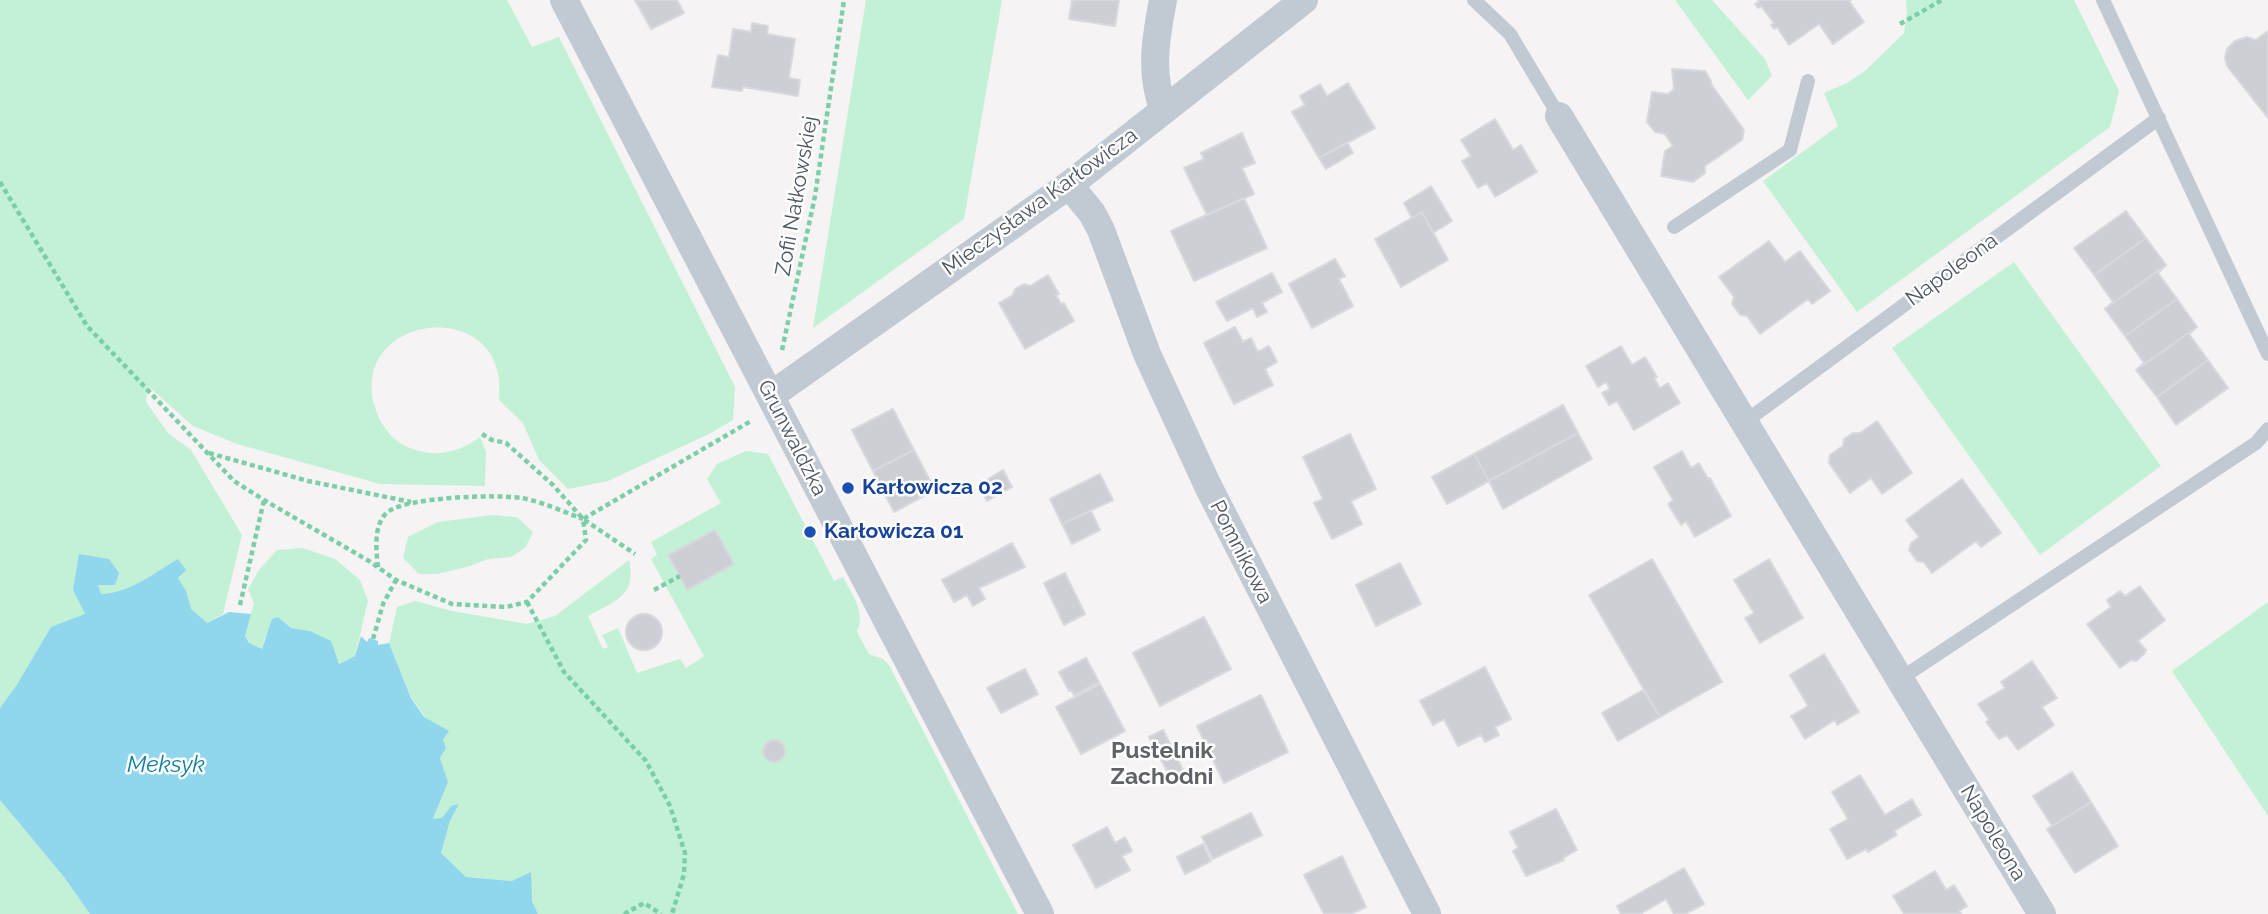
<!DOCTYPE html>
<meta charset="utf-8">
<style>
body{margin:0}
canvas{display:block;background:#f5f3f3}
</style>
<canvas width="2268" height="914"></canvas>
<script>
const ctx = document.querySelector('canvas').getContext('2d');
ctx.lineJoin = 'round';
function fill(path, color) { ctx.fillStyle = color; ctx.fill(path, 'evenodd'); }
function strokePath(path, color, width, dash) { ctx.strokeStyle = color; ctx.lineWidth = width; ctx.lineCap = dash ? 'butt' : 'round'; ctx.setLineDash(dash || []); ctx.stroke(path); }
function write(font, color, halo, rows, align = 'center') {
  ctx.font = font + ' Raleway,sans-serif'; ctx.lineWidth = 5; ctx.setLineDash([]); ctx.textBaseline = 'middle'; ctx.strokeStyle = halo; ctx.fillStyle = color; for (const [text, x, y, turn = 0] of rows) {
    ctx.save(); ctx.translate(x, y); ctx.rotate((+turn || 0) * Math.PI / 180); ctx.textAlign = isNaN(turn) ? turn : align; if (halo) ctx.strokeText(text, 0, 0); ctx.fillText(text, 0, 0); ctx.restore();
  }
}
fill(new Path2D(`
 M0,0H507L532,47L559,37L735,387L733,420L709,434L608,481L568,489L539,460L523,423L499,400C511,295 351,311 374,404C379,423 391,441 410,448C434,458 459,453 480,437L486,452L485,486L380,484L237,444L193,426L148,386L146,402L168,433L191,450L242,535L223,614L207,623L162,631L178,560C153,574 130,593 101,594L97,585L119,573L73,590L85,614L18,683L0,708Z
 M866,0H1002L964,219L813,328Z
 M1675,0H1712L1765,59L1772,76L1748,100Z
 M1906,0H2074L2119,91L2110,127L1857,312L1763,181L1838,126L1824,93L1847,83L1865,71L1904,33L1907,12Z
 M2014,262L2161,466L2040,555L1892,348Z
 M746,451L768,454L834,581L843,577C852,595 866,612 857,632L869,654L883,659L889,665L1018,914H538L532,901L512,881L466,877L441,853L450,821L459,805L451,806L442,818L433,820L448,782L440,758L446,748L411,697L389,643L397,607L415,601L452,611L527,624L555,616L629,560C637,596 615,601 588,616L603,649L608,647L602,635L618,628L637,673L680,659L686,668L704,656L651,559L657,555L651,542L721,503L707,479L717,464ZM715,530L734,564L687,589L669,555Z
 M491,515L517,517L533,532L525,548L511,557L488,559L467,567L437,574H419L403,558L408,537L438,522Z
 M303,548L335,559L360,580L368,601L355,656L339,664L310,631L291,628L278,617L265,638L262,649L249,643L245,636L254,603L248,589L259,570L277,550Z
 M2268,602V816L2172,671Z
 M0,800L64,877L90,914H0Z`), '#c3f1d6');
fill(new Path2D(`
 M79,554L109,559L119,573L115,585H98L101,594C130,593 154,573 178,559L186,570L178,578L186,591L191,609L207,623L229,612L251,614L245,636L249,643L262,649L272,619L278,617L291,628L310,631L331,641L339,664L355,656L361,636L367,642L369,638L378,641V645L389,643L411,698L424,717L449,731L443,740L446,748L440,758L448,782L433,819L442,818L451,806L459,804L450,821L441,853L466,877L512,881L531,872L532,901L538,914H90L64,877L0,800V708L18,683L51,627L85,614L73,590Z`), '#90d7ed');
const building = new Path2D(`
 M635,0H677L684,13L651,29Z
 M1072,0H1119L1115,26L1069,19Z
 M1758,0H1851L1849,1L1864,22L1833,44L1819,24L1789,45L1777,27L1774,29L1771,25L1774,23L1761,6L1758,8L1755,4L1759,2Z
 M752,23L768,26L767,34L795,39L789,78L800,80L798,96L743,87L742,91L712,87L718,55L729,57L733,29L751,32Z
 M2268,31V118L2227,66L2225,58L2227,49L2235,41L2247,37L2256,40Z
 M1672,69L1705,71L1711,81V84L1744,130L1742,140L1705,166V173L1693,182L1661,176L1665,151L1673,146L1665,134L1655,132L1647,122L1652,92L1668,94L1674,89Z
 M1348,83L1375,128L1319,158L1292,112L1305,105L1300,96L1320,84L1327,96Z
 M1495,119L1513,150L1521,145L1537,172L1495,197L1487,183L1478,188L1462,161L1471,156L1461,140Z
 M1242,133L1255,163L1242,168L1254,194L1207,215L1184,168L1204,159L1201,153Z
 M1347,142L1353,153L1326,169L1319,158Z
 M1431,186L1452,221L1433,233L1422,212L1412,218L1404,203Z
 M1244,198L1267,248L1194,281L1171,231Z
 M2126,211L2146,238L2094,275L2074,248Z
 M1422,212L1448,260L1401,287L1375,239Z
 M2146,238L2166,265L2105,309L2113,302L2094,275Z
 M1769,241L1785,262L1800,251L1830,291L1812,304L1808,299L1760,334L1747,316L1740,315L1732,304L1734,297L1719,277Z
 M1335,259L1345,276L1339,279L1353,306L1312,328L1289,284Z
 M2166,265L2158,273L2177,299L2125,336L2105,309Z
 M1272,273L1282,292L1262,303L1267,312L1257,317L1253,308L1227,321L1216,302Z
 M1048,275L1059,294L1056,295L1061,304L1064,303L1074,321L1025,349L999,303L1013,295L1015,289L1024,284L1030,286Z
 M2177,299L2197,327L2136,370L2144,363L2125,336Z
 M1235,327L1243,342L1251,338L1258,352L1269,346L1277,362L1265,369L1273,385L1234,404L1204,343Z
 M2197,327L2189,334L2208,360L2157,397L2136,370Z
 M1621,346L1632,365L1645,357L1657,377L1654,378L1660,388L1668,383L1680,403L1634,430L1617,401L1609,405L1602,393L1610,389L1606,382L1598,387L1586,366Z
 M2208,360L2228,388L2176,425L2157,397Z
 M1563,405L1578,433L1489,481L1474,454Z
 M893,409L914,450L873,471L852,430Z
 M1877,421L1912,473L1882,494L1871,478L1850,493L1829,463L1830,455L1843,446L1844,439L1853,433H1860Z
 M1578,433L1592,459L1503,509L1489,481Z
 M1350,434L1376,489L1351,501L1362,524L1332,539L1314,503L1323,499L1303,457Z
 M914,450L935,490L894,512L873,471Z
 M1682,451L1691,468L1699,463L1708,479L1710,478L1731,516L1695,537L1686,521L1681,525L1668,504L1673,500L1654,467Z
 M1474,454L1489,481L1447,504L1432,477Z
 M1003,470L1012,487L987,501L978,485Z
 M1100,474L1113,500L1062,524L1050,499Z
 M1962,479L2001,533L1981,547L1976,541L1932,573L1924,562L1917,561L1909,550L1911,543L1919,537L1906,520Z
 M1091,511L1100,530L1072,544L1062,524Z
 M715,530L734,564L687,590L668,555Z
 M1012,543L1025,567L979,588L985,599L973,606L967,595L954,602L942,580Z
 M1652,559L1722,682L1660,717L1589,595Z
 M1769,559L1803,618L1760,643L1745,618L1754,613L1734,580Z
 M1400,563L1421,604L1376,626L1356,585Z
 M1065,573L1085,614L1064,625L1044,583Z
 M2140,586L2165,620L2138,641L2146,650L2144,654L2136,661L2131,660L2120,668L2087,624L2111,607L2107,600L2120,591L2125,596Z
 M626 632a18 18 0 1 1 36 0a18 18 0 1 1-36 0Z
 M1204,617L1231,669L1160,706L1133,653Z
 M1824,654L1859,712L1837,725L1835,720L1805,739L1791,716L1808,706L1790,675Z
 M1086,658L1099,682L1074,695L1071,690L1069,691L1059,672Z
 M2032,661L2057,698L2042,707L2054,725L2018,750L2007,735L1999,739L1986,722L1989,720L1978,704L2005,688L2001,682Z
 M1485,667L1511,719L1495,727L1499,735L1485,742L1481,735L1458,746L1444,719L1433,725L1420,701Z
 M1025,669L1038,694L1001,713L987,688Z
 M1100,684L1125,731L1081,754L1056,707Z
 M1643,690L1660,717L1618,741L1602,713Z
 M1261,695L1288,752L1224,783L1197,726Z
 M1163,730L1186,776L1173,782L1149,737Z
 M763 751a11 11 0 1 1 22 0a11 11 0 1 1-22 0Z
 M2072,772L2091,802L2052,826L2033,796Z
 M1860,775L1885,815L1912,799L1921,815L1894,831L1897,835L1868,852L1866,849L1847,859L1830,829L1848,819L1832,792Z
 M2091,802L2118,846L2075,873L2047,829Z
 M1556,809L1577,850L1563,858L1564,860L1526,876L1513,851L1518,848L1510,832Z
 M1251,813L1262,835L1213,859L1202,837Z
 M1107,827L1115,843L1125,837L1132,851L1122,856L1130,870L1096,888L1073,845Z
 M1203,844L1211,861L1185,874L1177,857Z
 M1342,856L1366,907L1351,914H1324L1304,875Z
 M1684,868L1704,904L1685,914H1674L1666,899L1640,914H1621L1617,906Z
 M1935,871L1946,890L1954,885L1967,906L1959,911L1961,914H1904L1893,896Z`);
fill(building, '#cdcfd5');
strokePath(building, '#d7d9de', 2);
strokePath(new Path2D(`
 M1900,24L1942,0
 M0,182L87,326L234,481L264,500L369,561L396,580L452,604L506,607L527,602L586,540L583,519L751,421
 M782,350L815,196L844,0
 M482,434L492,440L506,443L553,485L583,519L635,554
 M209,453L308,481L411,502
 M378,567C376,550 373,522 389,511C410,497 496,494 522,498C543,502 564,512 583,519
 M654,590L680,576
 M527,602L564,672L646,761L670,806L685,853L684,874L672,914
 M240,605L264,500
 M373,639L383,604L396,580
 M624,914L644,903L661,914`), '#7acfa8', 4.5, [5, 3.5]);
strokePath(new Path2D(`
 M1474,0L1510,34L1559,116
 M2103,0L2268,354
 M1674,227L1790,150L1808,81
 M1746,421L2159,118
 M1900,679L2256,443L2268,429`), '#c1c9d2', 14);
strokePath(new Path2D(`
 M564,0L1040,914
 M1163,0C1156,37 1149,74 1164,110
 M1559,116L2042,914
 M1069,185L1092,213L1101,230L1147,354L1208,486L1427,914
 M770,396L1069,185L1304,0`), '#c1c9d2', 28);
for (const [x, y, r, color] of [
 [848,488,7,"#1a4fb4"],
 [810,532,7,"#1a4fb4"]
]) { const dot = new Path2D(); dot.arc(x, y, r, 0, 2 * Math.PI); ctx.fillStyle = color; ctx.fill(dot); strokePath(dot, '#fff', 2.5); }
write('21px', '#4a5561', '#fff', [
 ["Zofii Nałkowskiej",797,196,-80],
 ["Mieczysława Karłowicza",1040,202,-36],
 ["Napoleona",1952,270,-36],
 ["Grunwaldzka",792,438,63],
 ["Pomnikowa",1241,552,63],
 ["Napoleona",1993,833,59]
]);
write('bold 21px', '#164399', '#fff', [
 ["Karłowicza 02",862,488],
 ["Karłowicza 01",824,532]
], 'left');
write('bold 23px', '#5f6368', '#fff', [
 ["Pustelnik",1162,751],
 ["Zachodni",1162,777]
]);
write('italic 23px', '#0c7da2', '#fff', [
 ["Meksyk",166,765]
]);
</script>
